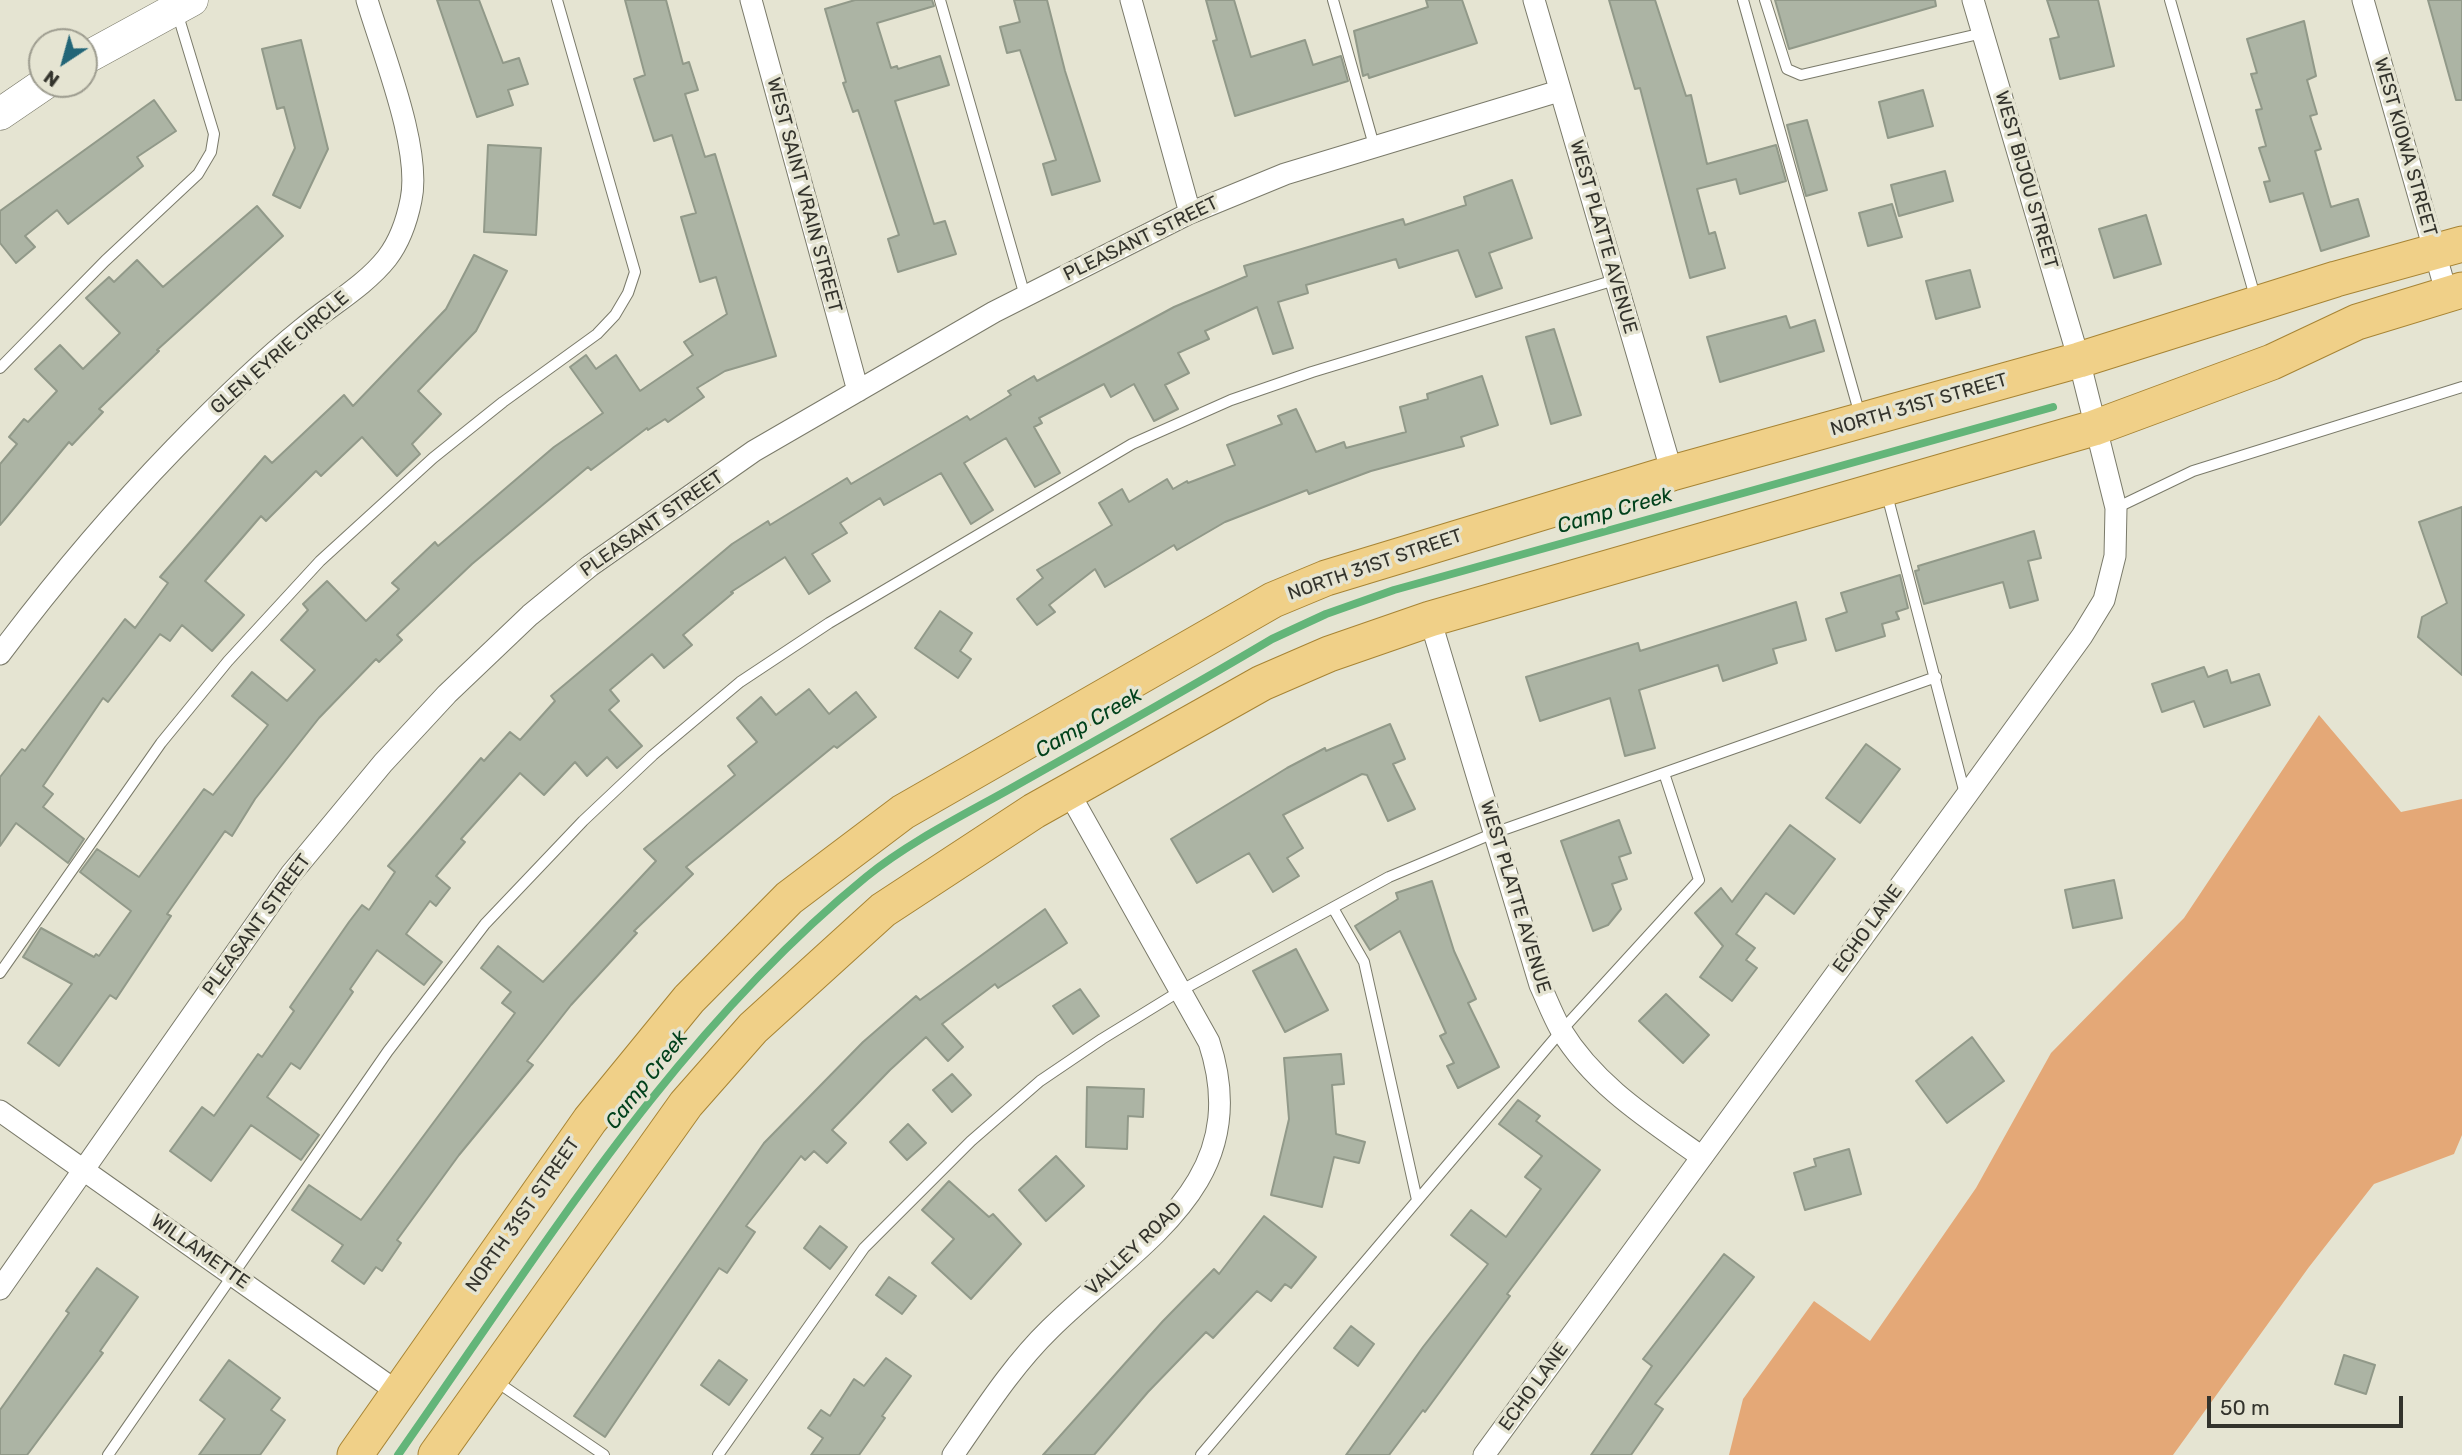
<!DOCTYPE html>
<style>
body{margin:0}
#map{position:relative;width:2462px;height:1455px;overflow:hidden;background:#e5e4d2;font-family:Rubik,sans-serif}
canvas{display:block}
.north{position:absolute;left:28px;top:28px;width:70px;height:70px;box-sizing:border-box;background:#e5e4d2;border:2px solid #9e9d90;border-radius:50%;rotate:216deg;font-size:19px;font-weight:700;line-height:28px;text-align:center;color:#33332c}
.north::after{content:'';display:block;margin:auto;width:24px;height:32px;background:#226577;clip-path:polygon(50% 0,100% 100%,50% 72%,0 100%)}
.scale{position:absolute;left:2207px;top:1396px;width:196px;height:32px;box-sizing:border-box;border:4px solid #33332c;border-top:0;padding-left:9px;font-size:21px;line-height:24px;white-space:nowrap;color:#33332c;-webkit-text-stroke:5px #e5e4d2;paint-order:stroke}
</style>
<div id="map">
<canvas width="2462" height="1455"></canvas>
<div class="north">N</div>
<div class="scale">50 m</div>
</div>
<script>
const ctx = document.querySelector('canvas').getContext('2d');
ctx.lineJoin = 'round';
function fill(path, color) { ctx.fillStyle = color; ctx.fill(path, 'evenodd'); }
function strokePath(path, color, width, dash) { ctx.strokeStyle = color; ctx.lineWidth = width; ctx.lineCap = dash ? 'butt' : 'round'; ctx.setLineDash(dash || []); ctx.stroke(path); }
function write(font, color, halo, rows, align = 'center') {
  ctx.font = font + ' Rubik,sans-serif'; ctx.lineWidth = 7; ctx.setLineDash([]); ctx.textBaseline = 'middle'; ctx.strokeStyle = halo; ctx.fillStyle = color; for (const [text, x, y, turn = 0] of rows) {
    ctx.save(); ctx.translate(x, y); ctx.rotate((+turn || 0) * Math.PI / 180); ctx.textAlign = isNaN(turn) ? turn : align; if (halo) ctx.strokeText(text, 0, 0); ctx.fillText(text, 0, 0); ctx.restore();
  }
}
fill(new Path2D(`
 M2319,715L2401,812L2462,799V1135L2454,1154L2374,1184L2309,1267L2173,1455H1729L1743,1399L1814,1301L1870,1341L1976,1188L2051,1053L2184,918Z`), '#e4a877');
strokePath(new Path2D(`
 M398,1455C540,1253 672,1035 866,877C912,840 966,814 1017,785C1102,737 1188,689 1272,639L1326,614L1394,590L2053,407`), '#63b579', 8);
const building = new Path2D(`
 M437,0H479L503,63L519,58L528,84L508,90L513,105L477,117Z
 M625,0H666L683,64L689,62L698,90L685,94L705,157L715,154L776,356L725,371L697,388L704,397L668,422L665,419L648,430L647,428L591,470L588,467L472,564L397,635L402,640L379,662L376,659L319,718L255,799L232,836L225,831L167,914L171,916L116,999L110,995L59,1066L28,1043L72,984L23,957L41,928L94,957L96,954L99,956L131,911L80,872L97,849L139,877L204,789L213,795L268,725L232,696L252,672L287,701L315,670L281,640L308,610L303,604L327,581L366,621L399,589L392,583L435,542L438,546L554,447L603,413L570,367L586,355L596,369L616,355L640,391L693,355L684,342L727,314L716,277L700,282L681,217L696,213L672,135L654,141L634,79L645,75Z
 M855,0H932L934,6L877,23L891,68L897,66L898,69L940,56L949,85L895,101L934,224L945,221L956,254L898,272L888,239L899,235L858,110L853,112L843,83L846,82L825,9Z
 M1014,0H1047L1065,71L1100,181L1052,195L1043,164L1056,160L1020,50L1007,53L1000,27L1020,22Z
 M1206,0H1234L1251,57L1305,40L1313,65L1341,56L1348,81L1235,116L1213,41L1217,40Z
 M1426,0H1462L1477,43L1369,78L1368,74L1363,76L1354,31L1428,7Z
 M1609,0H1655L1686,96L1691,95L1707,164L1776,145L1786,181L1740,194L1736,179L1697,189L1709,234L1715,232L1725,268L1690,278L1640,88L1635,89Z
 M1775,0H1935L1936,6L1789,49Z
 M2047,0H2098L2114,66L2060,79L2050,39L2059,37Z
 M2428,0H2462V100H2456Z
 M2304,21L2316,76L2307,80L2317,114L2310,116L2321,149L2315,151L2331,207L2358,199L2369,236L2321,251L2303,193L2270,202L2264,182L2270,181L2259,148L2266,146L2256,110L2262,109L2251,74L2257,73L2247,39Z
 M301,40L328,149L300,208L273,195L295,148L284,107L277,109L262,49Z
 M1923,90L1933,126L1888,138L1879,102Z
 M154,100L176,131L137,157L143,166L68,224L57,210L25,236L35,247L16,263L0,243V211Z
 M1807,120L1827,190L1806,196L1787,125Z
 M488,145L541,148L536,235L484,232Z
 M1945,171L1953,201L1899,216L1891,185Z
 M1512,180L1532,238L1489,253L1502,288L1476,297L1458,250L1399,268L1396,259L1306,285L1308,293L1278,302L1293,348L1273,354L1257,307L1205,331L1209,339L1178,353L1189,373L1165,385L1178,409L1154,421L1134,384L1111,397L1104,384L1039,418L1042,423L1034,427L1060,473L1035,487L1006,438L964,463L993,510L971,524L941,473L884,505L880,498L840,523L847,533L812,554L830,581L809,594L785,557L731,592L733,593L683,635L692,645L664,668L652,654L610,690L619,701L609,710L642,746L617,768L607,757L587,776L575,762L544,795L520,773L461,839L465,842L436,876L450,888L436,906L430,901L406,934L442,962L424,985L377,950L350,989L353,992L300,1069L291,1063L267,1097L319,1135L301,1160L251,1125L211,1181L170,1151L202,1107L214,1116L258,1054L262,1057L294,1011L290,1007L349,922L362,905L369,910L395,872L388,866L481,758L484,761L510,732L520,740L555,701L551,696L732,544L768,521L770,525L847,478L851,484L967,416L970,420L1011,395L1008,391L1034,376L1037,381L1174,307L1247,276L1244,266L1403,219L1405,225L1466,205L1464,197Z
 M1892,204L1902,237L1868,246L1859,213Z
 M257,206L283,236L157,350L159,351L99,409L103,412L72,445L69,442L0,525V464L17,444L9,437L24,419L28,422L57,391L35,369L60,345L83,369L120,333L86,298L109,277L114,282L137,260L163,287Z
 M2146,215L2161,264L2114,278L2099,229Z
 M474,255L507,271L476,331L418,391L441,414L412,444L420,454L397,476L362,437L321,476L316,471L266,521L261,516L205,581L244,615L212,651L182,625L170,641L160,634L108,702L103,698L43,786L53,794L43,807L84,839L68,863L16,823L0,846V777L22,749L25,751L125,619L135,628L168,583L160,577L265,456L272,463L344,395L353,406L446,309Z
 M1970,270L1980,307L1936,319L1926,281Z
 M1786,316L1790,328L1815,320L1824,351L1720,382L1707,337Z
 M1554,329L1581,415L1551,424L1526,337Z
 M1482,376L1498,425L1461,437L1464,446L1371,471L1309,494L1307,490L1225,522L1177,550L1174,545L1105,587L1095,569L1049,605L1055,612L1037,625L1017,599L1043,578L1037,570L1112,525L1099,503L1122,489L1129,502L1167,479L1173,489L1187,481L1188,483L1235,465L1227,445L1282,424L1278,416L1296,409L1316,452L1344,442L1346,448L1406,432L1400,407L1428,399L1427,394Z
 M2462,507V675L2418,637L2422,617L2447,603L2419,522Z
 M2034,531L2041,558L2028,561L2038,600L2010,608L2003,582L1924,604L1915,571L1919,570L1918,566Z
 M1900,575L1908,608L1896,612L1899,619L1882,624L1885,636L1836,651L1826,619L1847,612L1841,593Z
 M1796,602L1806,640L1773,649L1777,663L1723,681L1718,665L1639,690L1655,748L1625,756L1610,698L1540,721L1526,677L1638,643L1640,651Z
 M940,611L972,633L960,651L971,659L958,678L915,648Z
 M2204,667L2208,677L2227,670L2231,683L2259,674L2270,705L2204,727L2194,701L2162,712L2152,684Z
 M809,689L829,714L856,692L876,717L837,748L834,746L686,867L693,874L634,931L637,933L571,1005L527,1061L533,1065L459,1155L397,1240L401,1243L382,1271L376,1267L364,1284L332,1261L343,1245L292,1210L309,1185L361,1220L515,1013L502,1003L511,992L481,968L498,946L543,982L656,861L644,849L735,775L728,766L757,742L737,718L761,697L776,715Z
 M1390,724L1405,759L1393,764L1415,809L1388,821L1367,775L1362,774L1283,815L1303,848L1287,858L1299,876L1273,892L1249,853L1197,883L1171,839L1287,768L1325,748L1326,751Z
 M1866,744L1900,769L1860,823L1826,798Z
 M1619,820L1631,853L1619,857L1627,879L1612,884L1621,909L1608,925L1593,931L1561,841Z
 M1790,825L1835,859L1794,914L1766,893L1736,934L1755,948L1746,960L1757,968L1732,1001L1700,977L1723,946L1695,913L1721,888L1732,902Z
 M2114,880L2122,918L2073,928L2065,890Z
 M1432,881L1454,951L1476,999L1468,1003L1499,1067L1458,1088L1447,1066L1454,1063L1440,1036L1446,1033L1400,931L1370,950L1355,926L1398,899L1396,893Z
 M1045,909L1067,943L998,988L995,984L942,1024L963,1047L948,1061L926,1037L890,1070L832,1130L846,1143L827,1163L814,1151L805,1160L801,1156L746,1226L755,1232L727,1273L719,1268L605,1437L574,1416L764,1143L863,1042L916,996L920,1000Z
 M1296,949L1328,1010L1285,1032L1253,971Z
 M1080,989L1099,1016L1073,1034L1053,1006Z
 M1666,994L1709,1035L1683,1063L1639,1021Z
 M1972,1037L2004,1081L1947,1123L1916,1081Z
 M1341,1054L1344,1084L1332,1085L1336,1134L1365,1142L1359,1163L1334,1157L1322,1207L1271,1195L1289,1119L1284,1058Z
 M952,1074L971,1095L952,1112L933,1090Z
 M1087,1087L1144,1089L1143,1117L1128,1116L1127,1149L1086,1147Z
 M1518,1100L1540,1116L1536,1121L1600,1170L1507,1294L1510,1296L1425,1412L1423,1410L1389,1455H1346L1423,1347L1488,1264L1451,1235L1471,1210L1506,1237L1541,1189L1525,1177L1542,1156L1499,1124Z
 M908,1124L926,1143L907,1160L890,1142Z
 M1849,1149L1861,1194L1805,1210L1794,1173L1816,1166L1814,1159Z
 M1056,1156L1084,1186L1046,1221L1019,1190Z
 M949,1181L989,1217L993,1214L1021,1244L971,1299L932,1263L954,1239L922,1210Z
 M1264,1216L1316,1257L1291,1288L1285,1284L1271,1301L1257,1291L1213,1338L1206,1332L1148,1392L1094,1455H1043L1163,1321L1214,1269L1219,1274Z
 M820,1226L847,1247L830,1269L804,1248Z
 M1724,1254L1754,1277L1655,1404L1663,1409L1631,1455H1591L1652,1366L1643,1359Z
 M97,1268L138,1297L100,1351L103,1353L27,1455H0V1410L69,1313L66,1311Z
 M889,1277L916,1296L902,1314L876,1295Z
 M1351,1326L1374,1344L1358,1366L1334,1348Z
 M2344,1355L2375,1365L2366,1394L2335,1384Z
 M886,1358L911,1376L882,1416L885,1418L859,1455H811L823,1438L808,1428L821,1410L830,1416L854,1379L864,1386Z
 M229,1360L280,1398L271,1410L285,1420L260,1455H199L225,1419L200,1400Z
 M719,1360L747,1380L729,1405L701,1385Z`);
fill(building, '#acb4a4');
strokePath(building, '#919989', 2);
const lane = new Path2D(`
 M940,0L1025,296
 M1333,0L1375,149
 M1743,0L1860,415
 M1765,0L1787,69L1801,75L1983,33
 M2170,0L2256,300
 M0,368L105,261L198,174L211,152L214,134L177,12
 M1886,491L1965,794
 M2116,508L2193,471L2462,387
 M1333,908L1364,962L1417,1200
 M0,973L161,743L228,661L320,561L433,458L503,402L597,334L615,315L628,293L635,272L557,0
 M494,1380L604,1455
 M108,1455L388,1051L485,924L583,821L653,755L740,682L829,623L1132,444L1231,400L1312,372L1615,280
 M718,1455L864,1248L971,1141L1040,1081L1102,1039L1180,991L1389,877L1494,833L1936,677
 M1201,1455L1562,1030L1699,880L1664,773`);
const street = new Path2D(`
 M751,0L858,391
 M1131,0L1190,213
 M1534,0L1672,473
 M2363,0L2447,295
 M1430,619L1540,985C1547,1000 1553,1016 1561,1030C1595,1086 1650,1120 1702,1157
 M0,654C54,582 112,513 175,448C215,407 257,365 302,329C329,306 365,286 387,258C400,241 407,220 411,200C422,149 382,51 367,0
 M0,1111L399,1393
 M0,1289L291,874L383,763L447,694L530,615L590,566L754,451L994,312L1190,213L1285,174L1559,91
 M953,1455C983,1412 1012,1366 1050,1329C1137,1243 1256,1184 1209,1042L1068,791
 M1484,1455L1966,796L2082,636L2104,600L2115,556L2116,508L2079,360L1973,0`);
const secondary = new Path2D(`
 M84,59L192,0
 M0,114L44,84`);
const primary = new Path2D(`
 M355,1455L590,1120L689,999L789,898L903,812L1273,600L1326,578L1672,473L2079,360L2336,279L2462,244
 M436,1455L686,1104L753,1028L883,910L1034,811L1262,683L1329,654L1430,619L2094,428L2272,362L2357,322L2462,290`);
strokePath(lane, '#7a7a6a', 12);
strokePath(street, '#7a7a6a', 23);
strokePath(secondary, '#7a7a6a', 33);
strokePath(primary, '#a78434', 37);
strokePath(lane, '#fff', 10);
strokePath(street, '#fff', 21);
strokePath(secondary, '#fff', 32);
strokePath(primary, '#f0d088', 35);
write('19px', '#33332c', '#e5e4d2', [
 ["WEST KIOWA STREET",2405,147,74],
 ["WEST BIJOU STREET",2026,180,74],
 ["WEST SAINT VRAIN STREET",804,195,75],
 ["WEST PLATTE AVENUE",1603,237,74],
 ["PLEASANT STREET",1141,239,-26],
 ["GLEN EYRIE CIRCLE",280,353,-41],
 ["NORTH 31ST STREET",1919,405,-16],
 ["PLEASANT STREET",652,524,-35],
 ["NORTH 31ST STREET",1375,565,-19],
 ["WEST PLATTE AVENUE",1515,897,73],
 ["PLEASANT STREET",257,925,-54],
 ["ECHO LANE",1868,929,-54],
 ["NORTH 31ST STREET",523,1215,-55],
 ["VALLEY ROAD",1134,1249,-44],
 ["WILLAMETTE",200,1252,35],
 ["ECHO LANE",1534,1387,-54]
]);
write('italic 21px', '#00411b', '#e5e4d2', [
 ["Camp Creek",1615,511,-16],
 ["Camp Creek",1089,723,-30],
 ["Camp Creek",647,1080,-52]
]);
</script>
